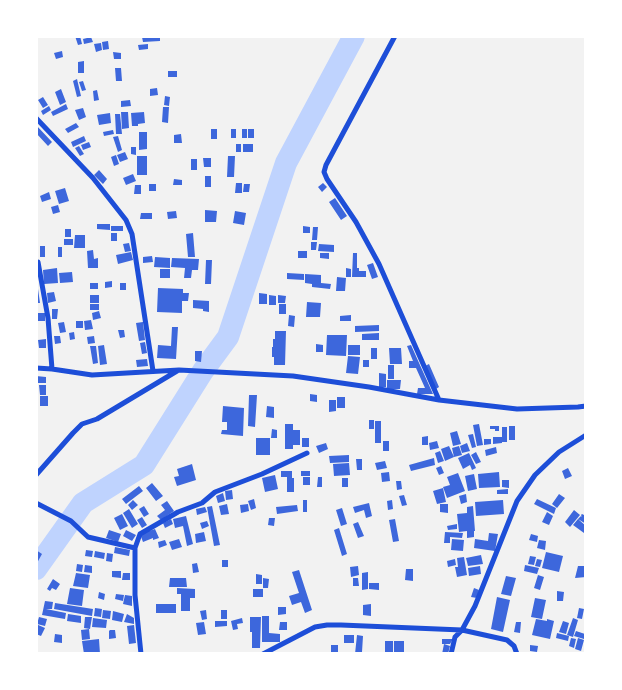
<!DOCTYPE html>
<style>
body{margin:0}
#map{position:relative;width:622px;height:690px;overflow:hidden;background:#f2f2f2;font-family:"Exo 2",sans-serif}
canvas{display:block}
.frame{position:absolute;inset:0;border:38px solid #fff;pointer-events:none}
</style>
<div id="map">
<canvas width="622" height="690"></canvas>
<div class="frame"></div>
</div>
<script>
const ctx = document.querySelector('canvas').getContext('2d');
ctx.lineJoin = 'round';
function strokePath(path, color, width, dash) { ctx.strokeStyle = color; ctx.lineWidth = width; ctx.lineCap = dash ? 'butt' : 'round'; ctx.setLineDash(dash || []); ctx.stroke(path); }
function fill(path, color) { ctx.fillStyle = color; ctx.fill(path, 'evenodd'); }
strokePath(new Path2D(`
 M36,569L83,503L144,465L203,371L228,337L286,163L354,36`), '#bfd3fe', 22);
fill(new Path2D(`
 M75,36H80L82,44L78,45Z
 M148,36H160V41L143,42L142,37Z
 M91,37L93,42L84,44L83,39Z
 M108,41L109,49L103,50L102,42Z
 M101,43L102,50L96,52L94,44Z
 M148,44V49L139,50L138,45Z
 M62,51L63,57L56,59L54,53Z
 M113,52L121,53V59H114Z
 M84,61V73H78V62Z
 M115,68H121L122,81H116Z
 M168,71H177V77H168Z
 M77,79L81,96L77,97L73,81Z
 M83,81L86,90L82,91L79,82Z
 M157,88L158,95L150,96V89Z
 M61,89L66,102L60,105L55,92Z
 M97,90L99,100L94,101L93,91Z
 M165,96L170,97L169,106L164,105Z
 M43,97L48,105L43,108L38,100Z
 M130,100L131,106L121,107V101Z
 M66,104L68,109L53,116L51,112Z
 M49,106L51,110L43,115L41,111Z
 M163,107H169L168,123L162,122Z
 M83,108L86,117L79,120L75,110Z
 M121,112H128L129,128L122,129Z
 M144,112L145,123L138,124V126H132L131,113Z
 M110,113L111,123L99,125L97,115Z
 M115,114H120L122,134H116Z
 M76,123L79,127L68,133L65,129Z
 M36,125L52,142L48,146L36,133Z
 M211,129H217V139H211Z
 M231,129H236V138H231Z
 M242,129H247V138H242Z
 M248,129H254V138H248Z
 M113,130L114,134L104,136L103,132Z
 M139,132H147V149L139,150Z
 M181,134L182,143H174V135Z
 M84,136L86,141L73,147L71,142Z
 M118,136L122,150L118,152L113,137Z
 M89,142L91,147L83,150L81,145Z
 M236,144H241V152H236Z
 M243,144H253V152H243Z
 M79,146L84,154L80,156L75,148Z
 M131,147H136V155L131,154Z
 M125,152L128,159L120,162L117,155Z
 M116,155L119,164L114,166L111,157Z
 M137,156H147V175H137Z
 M228,156H235L234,177H227Z
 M203,158H211V167H204Z
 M191,159H197V170H191Z
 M99,170L107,179L103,184L94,175Z
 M133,174L136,181L126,185L123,178Z
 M205,176H211V187H205Z
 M174,179L182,180V185H173Z
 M236,183H242V193H235Z
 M323,183L327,187L322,192L318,187Z
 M149,184H156V191H149Z
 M244,184H250L249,192H243Z
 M135,185H141V194H134Z
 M65,188L69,201L59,204L55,191Z
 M49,192L51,199L42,202L40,196Z
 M335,198L347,216L341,220L329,202Z
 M58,205L60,212L53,214L51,207Z
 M205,210L217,211L216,222H205Z
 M176,211L177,218L168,219L167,212Z
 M235,211L246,213L244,225L233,223Z
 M141,213H152V219H140Z
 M97,224H110V230L97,229Z
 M111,226H123V231H111Z
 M303,226L310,227V233H303Z
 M313,227H318L317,240H312Z
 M65,229H71V237H65Z
 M111,233H117V241H111Z
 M193,233L195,257H188L186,234Z
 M75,235H85V248H74Z
 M64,239H73V245H64Z
 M311,242H317L316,250H311Z
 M129,243L131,251L125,252L123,244Z
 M319,244L334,245V252L318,251Z
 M40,246H45V257H40Z
 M58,247H62V257H58Z
 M93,250L94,259L98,258V268H88L87,251Z
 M298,251H307V258H298Z
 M131,252L133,260L118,264L116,255Z
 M320,253H329V259L320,258Z
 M353,253H357V268H359V271H366V277H352Z
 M152,256L153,262L143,263V257Z
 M155,257L170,258V268L154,267Z
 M172,258L199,259L198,270H192L191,278H184L185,268L171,267Z
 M206,260H212L211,284H205Z
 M373,263L378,277L372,279L367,265Z
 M57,268L58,283L44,284L43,270Z
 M346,268L351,269V277H346Z
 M160,269H170V278H160Z
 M72,272L73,282L60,283L59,273Z
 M287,273L304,274V280L287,279Z
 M305,274L321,275V283L331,284L330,289L312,287V284L305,283Z
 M337,277L346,278L345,291H336Z
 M112,281V287L105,288V282Z
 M90,283H98V289H90Z
 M120,283H126V290H120Z
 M158,288L183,289V293H189L188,301H182V313L157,312Z
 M36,289H38L40,303H36Z
 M54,292L56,301L48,303L47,293Z
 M259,293L267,294V304H259Z
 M90,295H99V303H90Z
 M269,295L276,296V305H269Z
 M278,295L286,296L285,303H278Z
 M193,300L209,301V312L203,311V309L193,308Z
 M307,302L321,303L320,317H306Z
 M90,304H99V310H90Z
 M279,304H286V314H279Z
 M52,309H58L57,319H52Z
 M99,311L101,318L93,320L92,313Z
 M38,313H45V321H38Z
 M289,315L295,316L294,327L288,326Z
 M351,315V321H340V316Z
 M91,320L93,329L85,330L84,321Z
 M76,321H83V328H76Z
 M64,322L66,332L60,333L58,323Z
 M143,322L145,340L139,341L136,323Z
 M379,325V331L355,332V326Z
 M172,327H178L176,359L157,358L158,345L171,346Z
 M118,330H124L125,337L120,338Z
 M275,331H286L285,365H274V357H272V347H273V339H275Z
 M74,332L75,339L70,340L69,333Z
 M379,333V340H362V334Z
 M327,335H347L346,356L326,355Z
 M54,336H60L61,343L55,344Z
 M94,336L95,343L88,344L87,337Z
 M46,339V348H39L38,340Z
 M145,342L147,353L142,354L140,343Z
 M316,344L323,345V352H316Z
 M104,345L107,364L100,365L98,346Z
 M348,345H360V355H348Z
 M411,345L433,394H417L418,388H425L416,368H409V361H413L407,346Z
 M90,346H96L98,363L93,364Z
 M371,348H377V359H371Z
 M389,348H401L402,364H390Z
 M195,351H202L201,362L195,361Z
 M348,356L360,357L358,374L346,373Z
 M147,359L148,366L137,367L136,360Z
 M363,360H369V367H363Z
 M429,364L439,387L436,389L425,366Z
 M388,365H394V379H388Z
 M379,373L386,374V387H379Z
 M36,376L46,377V383H36Z
 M387,380H401L400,389H387Z
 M39,385H46V395H40Z
 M310,394L317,395V402L310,401Z
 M249,395H257L255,427L248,426Z
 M40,396H48V406H40Z
 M337,397H345V408H337Z
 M329,400H336V411L329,412Z
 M223,406L244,408L243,436L221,434L222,430H227V422H222Z
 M267,406L274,407V418L266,417Z
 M369,420H374V429H369Z
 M375,421H381V443H375Z
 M285,424H293V430H300V445H293V449H285Z
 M479,424L483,445L477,446L473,425Z
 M490,426H499V431H495V429H490Z
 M509,426H515V440H509Z
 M502,427H507V442H502V443L493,444V437H502Z
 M272,429L277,430V438H271Z
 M457,431L461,444L453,446L450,433Z
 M473,434L476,447L472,448L468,435Z
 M428,436V445H422V437Z
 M256,438H270V455H256Z
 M302,438H309V447H302Z
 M484,439H491V444L484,445Z
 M383,441H389V451H383Z
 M437,441L439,448L430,450L429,443Z
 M326,443L328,449L319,453L316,446Z
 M467,443L470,451L462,453L460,446Z
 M449,446L454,457L445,461L441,449Z
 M459,446L462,455L454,457L452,448Z
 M496,447L497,453L486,456L485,450Z
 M440,451L444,461L438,463L435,453Z
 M476,452L481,462L476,464L471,455Z
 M469,453L476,468L472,470L470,465L463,469L458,458Z
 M349,455V462L330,463L329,456Z
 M434,458L435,465L411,471L409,465Z
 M356,459H362V470H357Z
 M385,461L387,468L377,470L375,463Z
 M349,463L350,475L334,476L333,464Z
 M192,464L196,480L177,486L174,477L179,476L177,469Z
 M441,466L444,473L439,475L436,468Z
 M568,468L572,476L565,479L562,471Z
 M281,471H292V478H294V492H287V477H281Z
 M301,471H310V476H301Z
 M389,472L390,481L382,482L381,473Z
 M499,472L500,487L479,488L478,474Z
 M458,473L465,491L447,498L443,487L450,485L447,477Z
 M474,474L477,489L468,491L465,476Z
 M275,475L278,489L265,492L262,478Z
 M303,477H310V485H303Z
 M318,477H322V487H317Z
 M342,478H348V487H342Z
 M502,480H509V488L502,487Z
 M396,481H401L402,489L397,490Z
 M152,483L163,496L156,501L146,488Z
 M139,486L143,491L126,504L122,499Z
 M443,488L446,502L437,504L433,491Z
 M508,489V494H497V490Z
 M232,490L233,499L226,500L225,491Z
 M223,493L225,501L218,503L216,496Z
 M466,494L467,502L461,504L459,496Z
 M559,494L565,498L557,508L552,504Z
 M404,495L407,505L402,506L399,496Z
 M254,499L256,508L251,510L248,501Z
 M537,499L556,508L554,514L534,504Z
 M133,500L138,505L132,510L128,505Z
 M303,500H307V512H303Z
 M392,500L393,509L388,510L387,501Z
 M503,500L504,514L476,516L475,502Z
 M167,501L174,511L161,520L157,516L165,510L161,505Z
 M369,503L372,516L366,518L364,510L355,513L353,507Z
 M227,504L229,514L221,515L219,506Z
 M248,504L249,511L241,513L240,505Z
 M440,504H448V513L440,512Z
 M297,505L298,511L277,514L276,507Z
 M144,506L149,514L144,517L139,509Z
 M212,506L220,545L214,546L207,507Z
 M473,506L475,531H474V537L467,538V531L459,532L457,514L467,513V507Z
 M205,507L207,512L197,515L196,509Z
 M342,508L347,524L341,526L336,510Z
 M129,509L138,524L132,528L123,513Z
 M574,510L580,515L570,527L565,522Z
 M547,512L553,516L549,525L542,522Z
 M122,514L128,526L120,530L114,518Z
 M582,514L586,516V524L578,519L581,516L582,517L581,515Z
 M186,516L193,544L187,546L183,526L175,528L173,519Z
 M142,517L147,525L142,528L137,520Z
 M269,518H275L274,526L268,525Z
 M171,519L173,524L165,528L163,523Z
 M395,519L399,541L393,542L389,520Z
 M578,519L586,526V531L584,533L573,525Z
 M207,521L209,526L202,529L200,523Z
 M358,522L364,536L358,538L353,524Z
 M457,524V529L448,530L447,526Z
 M339,528L347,554L342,556L334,530Z
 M155,529L159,538L153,540V538L143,542L140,534Z
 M109,530L121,534L118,542L106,538Z
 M126,530L136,535L132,541L123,536Z
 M204,532L206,541L196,543L195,534Z
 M445,532L463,533L462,538L450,537V543H444Z
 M489,533L498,534L495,551L474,548L475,539L488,541Z
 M531,534L538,536L537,542L529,540Z
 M179,539L182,547L172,550L169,542Z
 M452,539L464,540L463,551L451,550Z
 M165,540L167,545L159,548L158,542Z
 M539,540L546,541L545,550L537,548Z
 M115,547L130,550L129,556L114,553Z
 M36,550L42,554L37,563L36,562Z
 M86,550L93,551L92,557L85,556Z
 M95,551L105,553L104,559L94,557Z
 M546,552L563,556L559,572L542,568Z
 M107,553L113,554L112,562L106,561Z
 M481,555L483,564L468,566L466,558Z
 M530,556L536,557L534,565L528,564Z
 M464,557L467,575L457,577L455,567H458L457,558Z
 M455,559L456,565L448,567L447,561Z
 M537,559L542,560L540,567L535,566Z
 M222,560H228V567H222Z
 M197,563L199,572L193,573L192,564Z
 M77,564L83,565L82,572L76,571Z
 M85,565L92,566V573L84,572Z
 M525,565L539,568L537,574L524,571Z
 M358,566L359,575L351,577L350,567Z
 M480,566L481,574L469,576L468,568Z
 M578,566H586V577L575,578Z
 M406,569H413V581L405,580Z
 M299,570L312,610L305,613L301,602L292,605L289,596L299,593L292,572Z
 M112,571H121V578L112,577Z
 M368,572V589L362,590V573Z
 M76,573L90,575L88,588L73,586Z
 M123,573H130V580H122Z
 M256,574L262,575V584H256Z
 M538,575L544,577L540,590L534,588Z
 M506,576L516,578L511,596L501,594Z
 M170,578H186L187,587H169Z
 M263,578L269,579L268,588H263Z
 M353,578H358L359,586H353Z
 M53,579L60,584L56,590L52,588L50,591L47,589Z
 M369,583H379V590L369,589Z
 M70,588L84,590L82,606L67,604Z
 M177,588L195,589V598H190V611H181V594H177Z
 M474,588L479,590L477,598L471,597Z
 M253,589H263V597H253Z
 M557,591L564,592L563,601H557Z
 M99,592L105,594L104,600L98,598Z
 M116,594L124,595L123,601L115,599Z
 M125,595L132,596V606L123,604Z
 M497,597L510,600L503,632L491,629Z
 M535,598L546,600L542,619L531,617Z
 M45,601L53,602L52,609H46L66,613L65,619L42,615Z
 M55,603L93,609L92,616L54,609Z
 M156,604H176V613H156Z
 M371,604V616L363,615V605Z
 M278,607H286V614L278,615Z
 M95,608L102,609L101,617L94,616Z
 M579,608L584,609L582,619L577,618Z
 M103,610L111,611L110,619L102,618Z
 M206,610L207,619L202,620L200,611Z
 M221,610H227V619H221Z
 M113,611L124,614L122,622L112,620Z
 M68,614L81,616V623L67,621Z
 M127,614L134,618V624L124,622Z
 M262,616H269V633L280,634V642H262Z
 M39,617L47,619L45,626L37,624Z
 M85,617H92L90,629L84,628Z
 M250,617H261L260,648H252V632H250Z
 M93,618L107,620L106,628L92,627Z
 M242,618L243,623L237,624L238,629L233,630L231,621Z
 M573,618L578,620L573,637L567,635Z
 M536,619L547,621V619L554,621L550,639L532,635Z
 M215,621H227V626L215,627Z
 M563,621L569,623L566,634L559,632Z
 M204,622L206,634L198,635L196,623Z
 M280,622H287V630H279Z
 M516,622H521L520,633L514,632Z
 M36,624L45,628L41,636L36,634Z
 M134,625L136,643L129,644L127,626Z
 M89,629L90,639L82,640L81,630Z
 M110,630H115L116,638L109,639V631Z
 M576,631L585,634L584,639L574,636Z
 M557,633L569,636L568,641L556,638Z
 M55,634L62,635V643L54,642Z
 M344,635H354V643H344Z
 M357,635L363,636L362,652H367V654H355Z
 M571,638L576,639L574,648L569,646Z
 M578,638L584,640L581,651L575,649Z
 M99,639L100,654H84L82,641Z
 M442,639H453L450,644H442Z
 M385,641H393V654H385Z
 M394,641H404V654H394Z
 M444,644L450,646L448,654H442Z
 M331,645H338V654H331Z
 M530,645L538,646L537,652L530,651Z`), '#3d67dc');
strokePath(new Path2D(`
 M395,36L326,165L324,172L327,179L356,222L379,264L439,400
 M36,118L93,178L126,220L132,234L153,371
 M38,262L48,318L52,369
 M36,368L52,369L92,375L179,370L293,376L369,387L439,400L517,409L578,407L586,406
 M36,475L73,433L82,424L97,419L177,371
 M36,503L71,521L88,537L135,548
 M141,654L135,595V548L140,534L178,512L202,503L215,492L262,474L307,453
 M263,654L315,627L327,625H341L462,630L507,640L514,646L517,654
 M451,654L455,637L462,630L475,606L517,501L535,475L559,452L586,435`), '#1d4ed8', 5);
</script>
